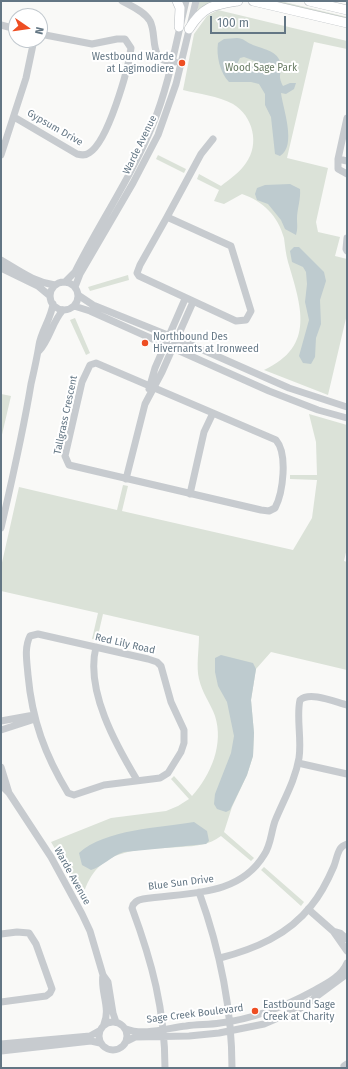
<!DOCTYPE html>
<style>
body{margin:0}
#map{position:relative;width:348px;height:1069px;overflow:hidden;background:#f9f9f7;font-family:"Fira Sans",sans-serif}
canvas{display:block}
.frame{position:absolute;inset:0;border:2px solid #637684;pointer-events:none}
.north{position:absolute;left:8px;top:8px;width:40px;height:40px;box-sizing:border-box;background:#fff;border:1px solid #c1c8ce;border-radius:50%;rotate:103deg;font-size:11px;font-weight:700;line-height:16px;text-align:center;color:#637684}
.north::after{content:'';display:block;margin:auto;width:14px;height:18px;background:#ee4e23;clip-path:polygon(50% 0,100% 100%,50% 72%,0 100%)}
.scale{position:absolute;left:210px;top:16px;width:76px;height:18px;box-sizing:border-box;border:2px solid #637684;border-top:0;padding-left:5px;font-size:12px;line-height:14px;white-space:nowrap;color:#637684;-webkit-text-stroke:3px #fff;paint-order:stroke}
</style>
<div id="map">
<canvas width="348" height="1069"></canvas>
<div class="frame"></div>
<div class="north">N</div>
<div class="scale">100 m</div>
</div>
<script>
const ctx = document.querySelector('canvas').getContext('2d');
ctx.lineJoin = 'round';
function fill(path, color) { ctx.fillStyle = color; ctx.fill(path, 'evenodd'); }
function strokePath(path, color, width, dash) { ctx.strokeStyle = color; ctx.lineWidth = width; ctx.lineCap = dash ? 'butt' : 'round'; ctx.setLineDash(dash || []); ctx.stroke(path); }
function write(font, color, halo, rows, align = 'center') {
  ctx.font = font + ' "Fira Sans",sans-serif'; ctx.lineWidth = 4; ctx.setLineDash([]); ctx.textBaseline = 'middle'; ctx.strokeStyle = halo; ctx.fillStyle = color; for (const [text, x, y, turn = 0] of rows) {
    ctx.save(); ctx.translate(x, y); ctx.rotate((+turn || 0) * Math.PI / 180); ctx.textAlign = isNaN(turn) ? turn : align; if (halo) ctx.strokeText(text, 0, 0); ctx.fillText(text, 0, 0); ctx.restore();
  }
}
fill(new Path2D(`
 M199,1H220L197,12Z
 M270,1H280L347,17V19Z
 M218,10L347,41V49L314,42L287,158L328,168L316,222L318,232L340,237L335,256L347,259V314L328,395L264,370C316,346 301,306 288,262C286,255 285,246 284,238C278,216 263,201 242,194L224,204L214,201L219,190L197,179L199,174L221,186C230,179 240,172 246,163C260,144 253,116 233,104C218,96 199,94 183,90L194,34L207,16Z
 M158,155L186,169L184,173L156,159Z
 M128,275L129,280L90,291L88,287Z
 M75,318L90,353L86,355L70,320Z
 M1,394L11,396L1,439Z
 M309,414L347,425V548L344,561L347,562V670L271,652L256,669L251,700L254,733L253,756L247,775L232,807L224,832L254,858L251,861L221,836C209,845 196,846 181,847C138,850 97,846 83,896L51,842L111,818L166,811L178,806L189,799L171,779L174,776L192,796C211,775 224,744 215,716C211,704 202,693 199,679C196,666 199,650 199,636L103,614L97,640L92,639L98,613L1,591V567L19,487L117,510L123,485L128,486L122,511L293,550L312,518L317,480L290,479V475H317L316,442Z
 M264,867L304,902L301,906L261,870Z`), '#dbe2d8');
fill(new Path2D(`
 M237,38C243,38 246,42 251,44C261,49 279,50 281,65C282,74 277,74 283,86L290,83H296L294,89L286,94L281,93C283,109 297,146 280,156L275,154L271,117L265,105V94L259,84L251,82H229C220,73 216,55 218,43L224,39ZM244,57L255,61L258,65L235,68L240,58Z
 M290,184L300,189C301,199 297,209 297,219C297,225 298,228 296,235L285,229L281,220L268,204L257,200L255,194L257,188L265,185Z
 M294,247H299L324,272L326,281L320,300L321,324L316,338L315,357L311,364L303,363L299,356L309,320L305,302L307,284L306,272L303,267L292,262L290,251Z
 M221,655L253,663L256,669L251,700L254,733L253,756L247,775L230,810L226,812L217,809L214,804L215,794L231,753L234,736L227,702L218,686L215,672V658Z
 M194,822L207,831L209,841L206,844L124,852C111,856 102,867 91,870L82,865L79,853C105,829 160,828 194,822Z`), '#becbcf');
const major = new Path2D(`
 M177,1L180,8L179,27
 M253,1L347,23
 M309,1L347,10
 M189,29C203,6 213,5 238,1`);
strokePath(major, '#b8bdc1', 10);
strokePath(new Path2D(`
 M122,1C131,6 144,11 150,21C158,36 147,63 175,62
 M1,25L16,29
 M14,117L77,154C81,155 85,156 89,153C108,142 128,70 131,48L125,39H117L92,44L40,34
 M1,155L26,78L34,40
 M338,159L347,118
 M347,161L338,159V169L347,174
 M167,217L231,246L251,311L246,320L236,321L139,276L137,273L140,265Z
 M167,217L201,154L213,139
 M347,238L346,249L347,251
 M1,260C20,271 34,282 55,285
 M1,268L38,286L50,296
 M50 296a14 14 0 1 1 28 0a14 14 0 1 1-28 0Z
 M65,282L75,272C100,222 132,176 153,124C169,85 176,42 186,1
 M75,287L80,274L133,183L158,135L176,84L196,1
 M78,295L93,305L185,342L289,388L347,407
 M74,306L90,311L269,391L318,410L347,418
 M39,351C50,339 52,322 63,310
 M96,363L276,440C288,454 283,493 275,508L269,511L261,510L69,465L65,456L82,382L90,365Z
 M149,389L155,368L185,299
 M126,479L145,404L162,372L193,302
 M190,494L204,432L213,413
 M1,528C12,480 23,433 31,384C34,371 37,358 39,345C41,331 51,319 53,304
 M38,634L148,659L157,662L161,666L171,702L184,730V743L181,752L168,773L160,778L104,785L74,795L68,793C45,755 32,720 28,675C27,662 24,648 30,636Z
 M96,647C85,690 116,745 137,780
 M1,721L34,715
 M1,730L35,719
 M298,763L347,774
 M1,767L9,793
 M1,785L9,793L51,857L82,914L90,931L103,975L108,982L113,1013L116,1022
 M199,892C220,950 232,1007 232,1068
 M308,909L333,931L347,951
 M333,931L340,933L347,939
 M1,934L17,932L29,933L36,944L52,989L50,993L46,996L1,1002
 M220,958C255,949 288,935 311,906C321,894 328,880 334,866C336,861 337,854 340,849C342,846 344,845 347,844
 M103,975C100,991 111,1008 104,1024
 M99 1036a14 14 0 1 1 28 0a14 14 0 1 1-28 0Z
 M126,1029C143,1036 168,1028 186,1026C197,1024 209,1025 220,1023C254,1019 284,1007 315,990C326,984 342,976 347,963
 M127,1041L135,1037L189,1036L219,1033L264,1024L301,1008L347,974
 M1,1044L90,1036L99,1031
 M1,1051L91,1041L100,1043
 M344,1066L347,1064
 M165,1068C165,1010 152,962 132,908C133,902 137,900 143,899C185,892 238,898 264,855C271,845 271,832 275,821C284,799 295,781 299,758C302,739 296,717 300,700C310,691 335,702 347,705`), '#c7cbcf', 7);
strokePath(major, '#fff', 9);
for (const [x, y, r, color] of [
 [182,63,4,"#ee4e23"],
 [145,343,4,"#ee4e23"],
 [255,1011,4,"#ee4e23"]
]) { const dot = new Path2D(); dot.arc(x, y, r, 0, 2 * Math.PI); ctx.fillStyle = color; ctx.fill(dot); strokePath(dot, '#fff', 1.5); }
write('10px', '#637684', '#fff', [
 ["Westbound Warde",174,57,"right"],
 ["at Lagimodiere",174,69,"right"],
 ["Northbound Des",153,337],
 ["Hivernants at Ironweed",153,349],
 ["Eastbound Sage",263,1005],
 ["Creek at Charity",263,1017]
], 'left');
write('10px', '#677a62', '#fff', [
 ["Wood Sage Park",261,68]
]);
write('10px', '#637684', '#fff', [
 ["Gypsum Drive",55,128,30],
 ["Warde Avenue",140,145,-64],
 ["Tallgrass Crescent",66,415,-78],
 ["Red Lily Road",125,644,13],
 ["Warde Avenue",72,876,61],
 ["Blue Sun Drive",181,883,-7],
 ["Sage Creek Boulevard",195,1014,-7]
]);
</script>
